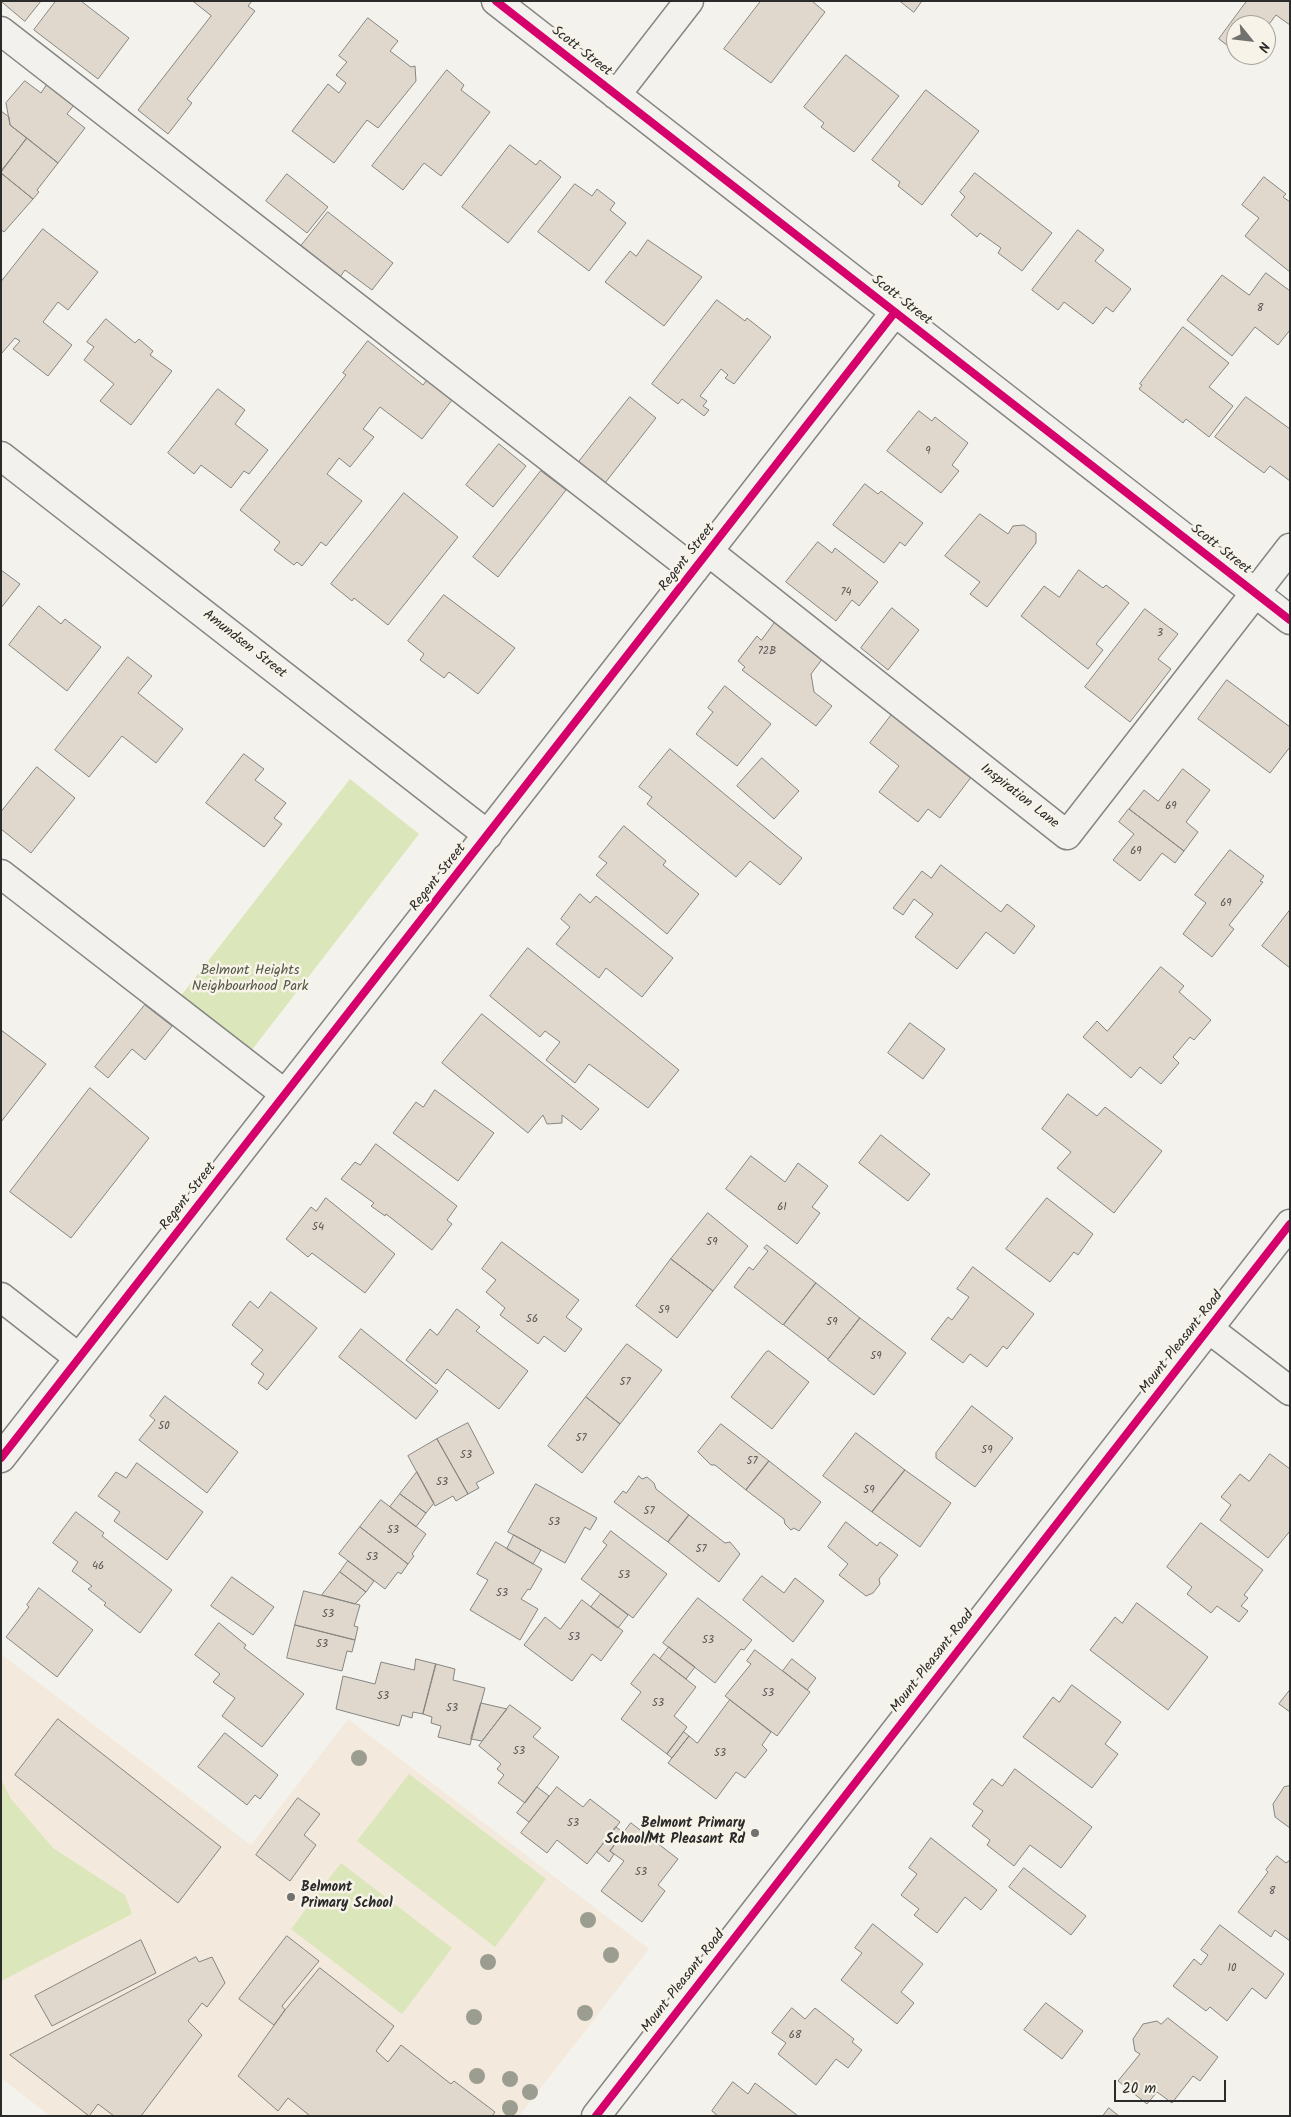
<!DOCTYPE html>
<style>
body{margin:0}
#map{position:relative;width:1291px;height:2117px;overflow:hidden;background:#f4f2ec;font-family:Kalam,sans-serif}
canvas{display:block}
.frame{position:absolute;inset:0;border:2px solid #2b2b2b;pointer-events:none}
.north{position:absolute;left:1226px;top:15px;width:50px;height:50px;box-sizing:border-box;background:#f7f3e8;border:1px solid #a5a39c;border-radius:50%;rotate:119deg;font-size:14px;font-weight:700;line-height:20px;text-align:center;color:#2b2b2b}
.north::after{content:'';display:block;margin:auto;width:18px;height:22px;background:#71716f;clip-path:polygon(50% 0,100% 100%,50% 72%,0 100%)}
.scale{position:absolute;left:1114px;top:2080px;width:112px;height:22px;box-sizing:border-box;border:2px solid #2b2b2b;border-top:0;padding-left:6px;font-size:15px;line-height:18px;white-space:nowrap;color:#2b2b2b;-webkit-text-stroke:4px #f7f3e8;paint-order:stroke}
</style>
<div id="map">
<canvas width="1291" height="2117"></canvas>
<div class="frame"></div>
<div class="north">N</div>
<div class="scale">20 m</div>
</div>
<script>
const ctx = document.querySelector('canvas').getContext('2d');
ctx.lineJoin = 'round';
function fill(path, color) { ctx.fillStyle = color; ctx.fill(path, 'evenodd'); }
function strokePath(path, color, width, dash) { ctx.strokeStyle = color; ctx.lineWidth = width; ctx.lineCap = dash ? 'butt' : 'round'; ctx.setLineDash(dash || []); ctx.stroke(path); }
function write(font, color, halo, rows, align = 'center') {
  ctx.font = font + ' Kalam,sans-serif'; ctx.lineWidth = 5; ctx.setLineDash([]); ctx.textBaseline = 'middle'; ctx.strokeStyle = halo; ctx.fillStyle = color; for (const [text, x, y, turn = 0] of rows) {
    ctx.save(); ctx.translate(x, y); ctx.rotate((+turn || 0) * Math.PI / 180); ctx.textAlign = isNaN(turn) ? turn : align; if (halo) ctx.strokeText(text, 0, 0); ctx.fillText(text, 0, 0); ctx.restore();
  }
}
fill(new Path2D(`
 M1,1654L251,1845L348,1719L649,1949L519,2116H50L1,2078Z`), '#f3eadd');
fill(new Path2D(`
 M350,779L419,834L251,1051L180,997Z
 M409,1774L546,1879L495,1947L357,1841Z
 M1,1779L11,1799L53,1848L125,1895L132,1914L1,1981Z
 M341,1863L452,1948L402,2014L291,1929Z`), '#dbe6ba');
const building = new Path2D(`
 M1,1H41L25,21Z
 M56,1H81L129,38L98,79L34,30Z
 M193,1H252L248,6L255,11L187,99L192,103L168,134L138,110L211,16Z
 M761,1H812L825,12L771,83L724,49Z
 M900,1H922L914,12Z
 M1247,1H1290V25L1276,15L1266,28V25H1236V52L1219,39Z
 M368,18L398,41L390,51L411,67L415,66L416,81L378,128L367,120L334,163L292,131L328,84L339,93L346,83L336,75L347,62L339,56Z
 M846,55L899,96L854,152L821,127L824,123L804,107Z
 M447,70L464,85L461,90L490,112L441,176L424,163L403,190L372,166Z
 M25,81L41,93L47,84L74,105L67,114L85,128L58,163L10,125L6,103Z
 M926,90L979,131L922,205L898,186L900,182L872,160Z
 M1,111L9,117L10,125L27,138L1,171Z
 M27,138L58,163L37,190L39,192L33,199L1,173Z
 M510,145L536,165L540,160L561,177L508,243L462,207Z
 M1,173L33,199L4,232L1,230Z
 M975,173L1052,233L1022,271L998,253L1001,248L980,233L977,237L951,215L965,197L960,192Z
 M287,174L328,207L307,233L266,201Z
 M1264,177L1286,194L1283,197L1290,202V272L1245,236L1259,218L1242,205Z
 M575,184L592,196L597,189L615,203L610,210L626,223L589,271L538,232Z
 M328,212L393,263L372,290L345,270L340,277L301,246Z
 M43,229L98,272L68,310L58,302L43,322L72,345L48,376L13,349L20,341L15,338L1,354V282Z
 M1078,230L1104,250L1095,261L1131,289L1113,312L1106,307L1093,324L1064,302L1058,310L1032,290Z
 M648,240L702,277L664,326L605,282L630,251L636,256Z
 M1266,273L1290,291V330L1278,345L1255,327L1232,356L1187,320L1222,275L1249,295Z
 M717,300L745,321L747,318L771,337L734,384L725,378L728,375L721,369L700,396L707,401L703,406L709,410L704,416L682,399L678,404L652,384Z
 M106,319L135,343L139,339L153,351L150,355L172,371L131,425L100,401L114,384L84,360L94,347L87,342Z
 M1183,327L1229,363L1209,387L1233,406L1209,437L1186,419L1183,423L1139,389L1142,385L1140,384Z
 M368,341L423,385L427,380L452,400L422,439L380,407L363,429L374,437L350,467L339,458L327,474L362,501L326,546L321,542L302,566L297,562L294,565L274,550L280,542L240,510L346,375L343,373Z
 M218,389L245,410L235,424L268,450L249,474L244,471L231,488L201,465L194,474L168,453Z
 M630,397L656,418L605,483L578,463Z
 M1246,397L1290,429V481L1270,466L1264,473L1215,437Z
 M919,411L932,421L935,417L968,443L952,465L959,471L941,493L887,451Z
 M499,444L526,466L493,507L466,485Z
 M541,471L566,490L498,577L473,557Z
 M865,484L878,494L881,491L923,523L905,546L900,542L884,563L833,525Z
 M404,493L458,537L388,625L354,598L352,601L331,584Z
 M980,514L1008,534L1013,526L1024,525L1036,533V543L987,607L970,594L980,582L945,556Z
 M818,542L832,553L835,548L878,582L859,606L852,600L836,621L786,582Z
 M1,570L20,584L1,608Z
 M1079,570L1103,588L1106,585L1129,603L1096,644L1103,650L1088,669L1021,616L1044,586L1059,597Z
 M444,595L515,648L478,694L449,672L444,678L420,660L424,654L408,641Z
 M39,606L61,624L65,619L101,647L67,691L9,645Z
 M892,608L919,630L888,670L861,648Z
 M1145,609L1178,634L1158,659L1171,669L1130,722L1085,687Z
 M776,621L823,658L811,674L814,692L832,706L816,726L742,670L745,667L738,661L757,636L761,640Z
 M128,657L152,676L138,693L183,729L156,763L122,736L89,777L55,750Z
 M1227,680L1290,727V747L1270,773L1198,719Z
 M725,686L771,724L737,766L696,734L713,712L708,708Z
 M893,713L972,776L940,818L928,809L918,822L879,792L899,766L870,743Z
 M670,749L802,858L780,885L750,861L736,877L647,804L652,797L639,787Z
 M244,754L264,769L255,780L286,803L274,818L282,824L264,847L206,803Z
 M762,758L799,791L774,819L737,786Z
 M37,767L75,798L31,853L1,829V812Z
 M1183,769L1210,790L1186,822L1198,832L1184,851L1129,809L1144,790L1158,801Z
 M1129,809L1184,851L1175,863L1162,853L1140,881L1113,860L1134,834L1119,822Z
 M624,826L666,861L663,865L699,894L667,934L596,875L607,863L599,857Z
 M1230,850L1264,876L1260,881L1263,882L1229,925L1234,929L1212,957L1183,934L1206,903L1195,895Z
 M941,865L1001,912L1007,904L1035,926L1014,954L986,932L957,969L915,937L933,914L914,899L903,915L893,908L922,871L931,878Z
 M580,894L590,903L596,896L673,958L642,997L606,968L599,978L556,944L570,927L561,919Z
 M1290,910V968L1262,946Z
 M528,948L679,1070L648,1108L589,1064L575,1083L546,1060L560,1042L545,1031L540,1037L490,996Z
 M1161,967L1184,986L1179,992L1211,1020L1194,1040L1190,1037L1173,1057L1179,1063L1161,1084L1140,1067L1131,1078L1083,1037L1097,1021L1107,1031Z
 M145,1005L172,1026L145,1060L132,1049L108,1078L95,1067Z
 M482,1014L599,1109L581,1130L562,1115V1123L547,1124L543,1115L528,1133L442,1063Z
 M910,1023L945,1049L923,1079L888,1053Z
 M1,1030L46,1064L1,1122Z
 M90,1088L149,1138L71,1238L10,1192Z
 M435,1090L494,1133L458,1181L393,1133L416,1102L423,1107Z
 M1068,1094L1097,1116L1105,1107L1162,1151L1114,1213L1057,1168L1071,1152L1042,1129Z
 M881,1135L930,1174L908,1201L859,1163Z
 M376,1144L457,1206L447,1220L452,1224L432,1250L386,1214L385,1216L371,1206L374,1203L341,1179L355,1162L360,1165Z
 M751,1156L785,1182L798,1163L828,1186L812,1207L820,1213L797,1244L726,1189Z
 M326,1198L395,1254L365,1293L312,1253L308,1257L286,1239L311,1207L316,1211Z
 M1047,1198L1093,1234L1078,1255L1074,1252L1050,1282L1006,1249Z
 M708,1213L748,1246L713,1291L671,1259Z
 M502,1242L579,1300L566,1317L582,1329L565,1352L544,1336L538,1344L500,1315L505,1308L486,1292L496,1280L482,1269Z
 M767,1245L816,1283L783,1325L734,1287L749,1267L753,1270L768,1251L764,1248Z
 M671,1259L713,1291L677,1338L636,1306Z
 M973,1267L1034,1314L1007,1349L1003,1346L987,1367L970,1354L963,1363L931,1339L948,1317L952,1320L969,1297L957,1289Z
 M816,1283L860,1318L828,1359L784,1325Z
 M271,1292L317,1328L267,1390L258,1383L264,1374L251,1364L263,1350L232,1325L250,1301L258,1308Z
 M457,1309L480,1327L476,1331L528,1371L499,1409L447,1369L436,1384L406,1360L430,1329L437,1335Z
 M860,1318L906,1353L874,1395L828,1360Z
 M361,1329L438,1391L416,1419L339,1357Z
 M627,1344L662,1370L620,1424L586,1397Z
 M769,1351L809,1382L772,1429L731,1397L766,1352Z
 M165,1396L238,1452L207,1493L139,1440L155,1420L150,1416Z
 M586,1397L620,1424L582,1473L548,1446Z
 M972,1406L1013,1438L975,1487L936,1458V1453Z
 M468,1423L494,1473L476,1483L479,1488L468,1494L437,1439Z
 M721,1424L769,1461L746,1490L715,1465H711L698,1452Z
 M856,1433L905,1470L872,1512L823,1476Z
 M437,1439L468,1494L456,1501L453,1496L435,1506L408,1456Z
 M1270,1454L1290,1469V1531L1268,1558L1220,1520L1231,1505L1221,1497L1240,1474L1249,1481Z
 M769,1461L821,1502L799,1531L794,1528L791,1530L785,1524L784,1519L746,1490Z
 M137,1463L203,1512L167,1560L114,1521L120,1512L98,1496L116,1472L126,1478Z
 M905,1470L951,1503L920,1547L872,1512Z
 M417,1472L434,1503L426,1513L400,1494Z
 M639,1476L642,1479L647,1477L654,1483L656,1489L689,1515L668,1542L614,1502L623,1491L626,1493Z
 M536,1484L597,1518L590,1530L585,1527L565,1563L508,1532Z
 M400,1494L426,1513L416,1527L390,1507Z
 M381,1500L426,1534L412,1554L414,1556L408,1564L360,1527Z
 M76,1512L104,1533L102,1536L172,1590L140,1633L104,1605L106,1603L88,1589L92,1586L72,1571L78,1562L53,1543Z
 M689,1515L725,1543L730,1542L740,1554L719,1582L668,1542Z
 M846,1522L877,1546L880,1542L898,1555L879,1579L880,1584L873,1593L866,1596L839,1575L848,1564L828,1547Z
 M1201,1523L1263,1570L1244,1595L1248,1598L1241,1606L1248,1611L1239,1622L1217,1606L1211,1613L1187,1594L1192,1587L1167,1567Z
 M360,1527L408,1564L401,1574L398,1572L385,1589L339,1554Z
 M611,1531L667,1574L633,1618L581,1579L607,1545L603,1542Z
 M514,1535L541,1550L533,1564L507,1549Z
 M496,1542L542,1569L530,1590L528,1589L521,1599L538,1609L520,1640L470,1610L488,1580L477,1574Z
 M348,1561L374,1581L366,1592L340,1572Z
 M340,1572L366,1592L355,1604L322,1595Z
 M762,1576L784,1593L795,1578L824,1601L793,1642L743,1600Z
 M232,1577L274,1607L253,1635L211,1606Z
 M39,1588L93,1630L57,1677L6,1637L29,1607L27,1605Z
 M304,1591L360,1605L354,1626L358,1627L355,1640L295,1625Z
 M601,1594L628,1615L618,1628L591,1607Z
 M698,1598L752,1640L744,1650L741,1649L715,1683L663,1643Z
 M582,1600L623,1631L601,1661L592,1654L572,1681L524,1645L545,1617L560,1629Z
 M1137,1603L1208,1657L1168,1710L1090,1650L1115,1617L1122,1623Z
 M219,1623L246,1645L244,1648L304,1694L262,1747L222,1716L235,1698L213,1682L220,1674L195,1655Z
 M295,1625L355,1640L352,1652L347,1651L342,1671L287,1658Z
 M669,1647L695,1667L686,1679L660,1659Z
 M755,1650L810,1692L777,1736L725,1696L751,1664L747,1661Z
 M654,1654L696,1687L674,1716L687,1727L667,1754L621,1719L641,1692L631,1684Z
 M416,1659L436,1664L423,1714L413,1712L412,1718L402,1715L399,1726L336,1709L343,1676L375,1684L381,1662L414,1670Z
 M792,1659L816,1678L807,1690L783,1671Z
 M436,1664L455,1669L453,1680L485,1688L470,1745L438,1737L441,1726L431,1723L432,1717L423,1714Z
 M1072,1685L1121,1722L1105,1744L1118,1754L1092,1788L1023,1737L1053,1697L1059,1702Z
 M1290,1690V1712L1279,1704Z
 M730,1700L771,1732L762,1745L767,1750L745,1778L736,1772L716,1799L668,1763L689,1736L697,1743Z
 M481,1703L507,1709L482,1741L471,1739Z
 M510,1705L541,1728L533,1737L559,1757L525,1803L498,1783L504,1775L497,1769L501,1764L479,1746Z
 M58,1719L221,1847L178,1903L15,1775Z
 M684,1732L689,1736L672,1758L667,1754Z
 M225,1733L278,1775L260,1799L255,1795L247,1805L198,1767Z
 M1015,1769L1092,1827L1061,1868L1030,1845L1014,1866L987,1845L990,1840L972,1826L983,1811L973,1804L992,1779L1002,1786Z
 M1290,1786V1828L1275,1817L1273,1804L1284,1787Z
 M537,1787L549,1796L529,1822L517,1813Z
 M557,1787L583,1807L590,1799L620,1822L587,1864L557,1840L547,1853L521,1833Z
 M298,1798L320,1814L304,1835L316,1845L290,1881L256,1855Z
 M631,1823L678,1859L658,1885L665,1891L642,1922L601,1891L624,1861L610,1851Z
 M616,1827L624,1833L610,1851L614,1854L609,1862L597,1852Z
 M931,1838L997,1890L981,1910L965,1897L937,1933L914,1915L919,1909L901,1895L917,1874L909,1868Z
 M1277,1856L1286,1863L1290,1860V1941L1275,1930L1271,1937L1238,1912L1268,1872L1266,1870Z
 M1024,1868L1086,1916L1071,1935L1009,1887Z
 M873,1924L923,1964L901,1992L914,2003L897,2024L841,1980L862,1953L855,1948Z
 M1220,1925L1284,1974L1266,1999L1252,1988L1227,2021L1210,2007L1206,2011L1173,1986L1194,1959L1201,1965L1208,1955L1201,1950Z
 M287,1936L319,1961L282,2006L285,2010L274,2025L239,1999Z
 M141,1940L156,1973L52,2026L35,1996Z
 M196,1957L199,1962L212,1957L225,1983L207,2007L202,2003L188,2021L202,2035L141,2116H114L98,2104L89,2116L10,2055Z
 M320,1968L394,2026L376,2051L388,2062L401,2045L451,2084L454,2081L495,2112L492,2116H310L288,2098L278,2111L238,2076L285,2010Z
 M1046,2003L1083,2031L1062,2059L1024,2030Z
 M792,2008L805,2019L815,2008L854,2039L852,2042L862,2050L848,2068L836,2059L816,2085L778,2054L786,2043L772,2033Z
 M1168,2018L1218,2057L1200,2081L1193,2076L1172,2103L1157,2092L1147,2104L1118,2081L1140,2054L1135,2051L1133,2039L1143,2024L1157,2021L1161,2024Z
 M733,2082L748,2094L755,2083L798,2116H718L712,2111Z
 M1109,2108L1119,2116H1103Z`);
fill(building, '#e0d8cd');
strokePath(building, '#858582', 1);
const minor = new Path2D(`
 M496,1L1290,620
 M1,31L694,570
 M616,95L689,1
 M1,456L488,835
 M709,552L1067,835L1290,548
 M1,874L285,1094
 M1,1297L79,1358
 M1209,1329L1290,1391
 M1,1458L895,312
 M596,2116L1290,1224`);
strokePath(minor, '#858582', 31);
strokePath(minor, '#f2f1ed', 28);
strokePath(new Path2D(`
 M496,1L1290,620
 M1,1458L895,312
 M596,2116L1290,1224`), '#d6006c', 8);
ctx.fillStyle = '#9b9d90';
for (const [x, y] of [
 [359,1758],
 [588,1920],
 [611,1955],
 [488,1962],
 [585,2013],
 [474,2017],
 [477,2076],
 [510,2079],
 [530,2092],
 [510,2108]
]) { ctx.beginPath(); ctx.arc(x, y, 8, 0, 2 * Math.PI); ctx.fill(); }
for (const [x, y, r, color] of [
 [755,1833,5,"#71716f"],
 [291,1897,5,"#71716f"]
]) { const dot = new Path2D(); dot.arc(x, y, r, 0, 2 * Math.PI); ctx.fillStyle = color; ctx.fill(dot); strokePath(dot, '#f7f3e8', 2); }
write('11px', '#585654', null, [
 ["8",1260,309],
 ["9",928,452],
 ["74",846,593],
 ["3",1160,634],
 ["72B",767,652],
 ["69",1171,807],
 ["69",1136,852],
 ["69",1226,904],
 ["61",782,1208],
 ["54",318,1228],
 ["59",712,1243],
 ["59",664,1311],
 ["56",532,1320],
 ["59",832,1323],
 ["59",876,1357],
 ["57",625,1383],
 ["50",164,1427],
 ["57",581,1439],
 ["59",987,1451],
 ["53",466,1456],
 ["57",752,1462],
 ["53",442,1483],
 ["59",869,1491],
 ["57",649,1512],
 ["53",554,1523],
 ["53",393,1531],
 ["57",701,1550],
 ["53",372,1558],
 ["46",98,1567],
 ["53",624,1576],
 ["53",502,1594],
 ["53",328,1615],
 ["53",574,1638],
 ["53",708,1641],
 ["53",322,1645],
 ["53",768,1694],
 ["53",383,1697],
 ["53",658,1704],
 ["53",452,1709],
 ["53",519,1752],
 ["53",720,1754],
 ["53",573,1824],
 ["53",641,1873],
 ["8",1272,1892],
 ["10",1232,1969],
 ["68",795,2036]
]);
write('14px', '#2b2b2b', '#f7f3e8', [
 ["Scott Street",581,52,38],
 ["Scott Street",901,301,38],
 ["Scott Street",1220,550,38],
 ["Regent Street",688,558,-52],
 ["Amundsen Street",244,645,38],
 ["Inspiration Lane",1019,797,38],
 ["Regent Street",439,878,-52],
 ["Regent Street",189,1197,-52],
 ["Mount Pleasant Road",1182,1343,-52],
 ["Mount Pleasant Road",933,1662,-52],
 ["Mount Pleasant Road",684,1982,-52]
]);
write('14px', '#525744', '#f7f3e8', [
 ["Belmont Heights",250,972],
 ["Neighbourhood Park",250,988]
]);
write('bold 14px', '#2b2b2b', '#f7f3e8', [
 ["Belmont Primary",745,1825],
 ["School/Mt Pleasant Rd",745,1841],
 ["Belmont",301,1889,"left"],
 ["Primary School",301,1905,"left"]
], 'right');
</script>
